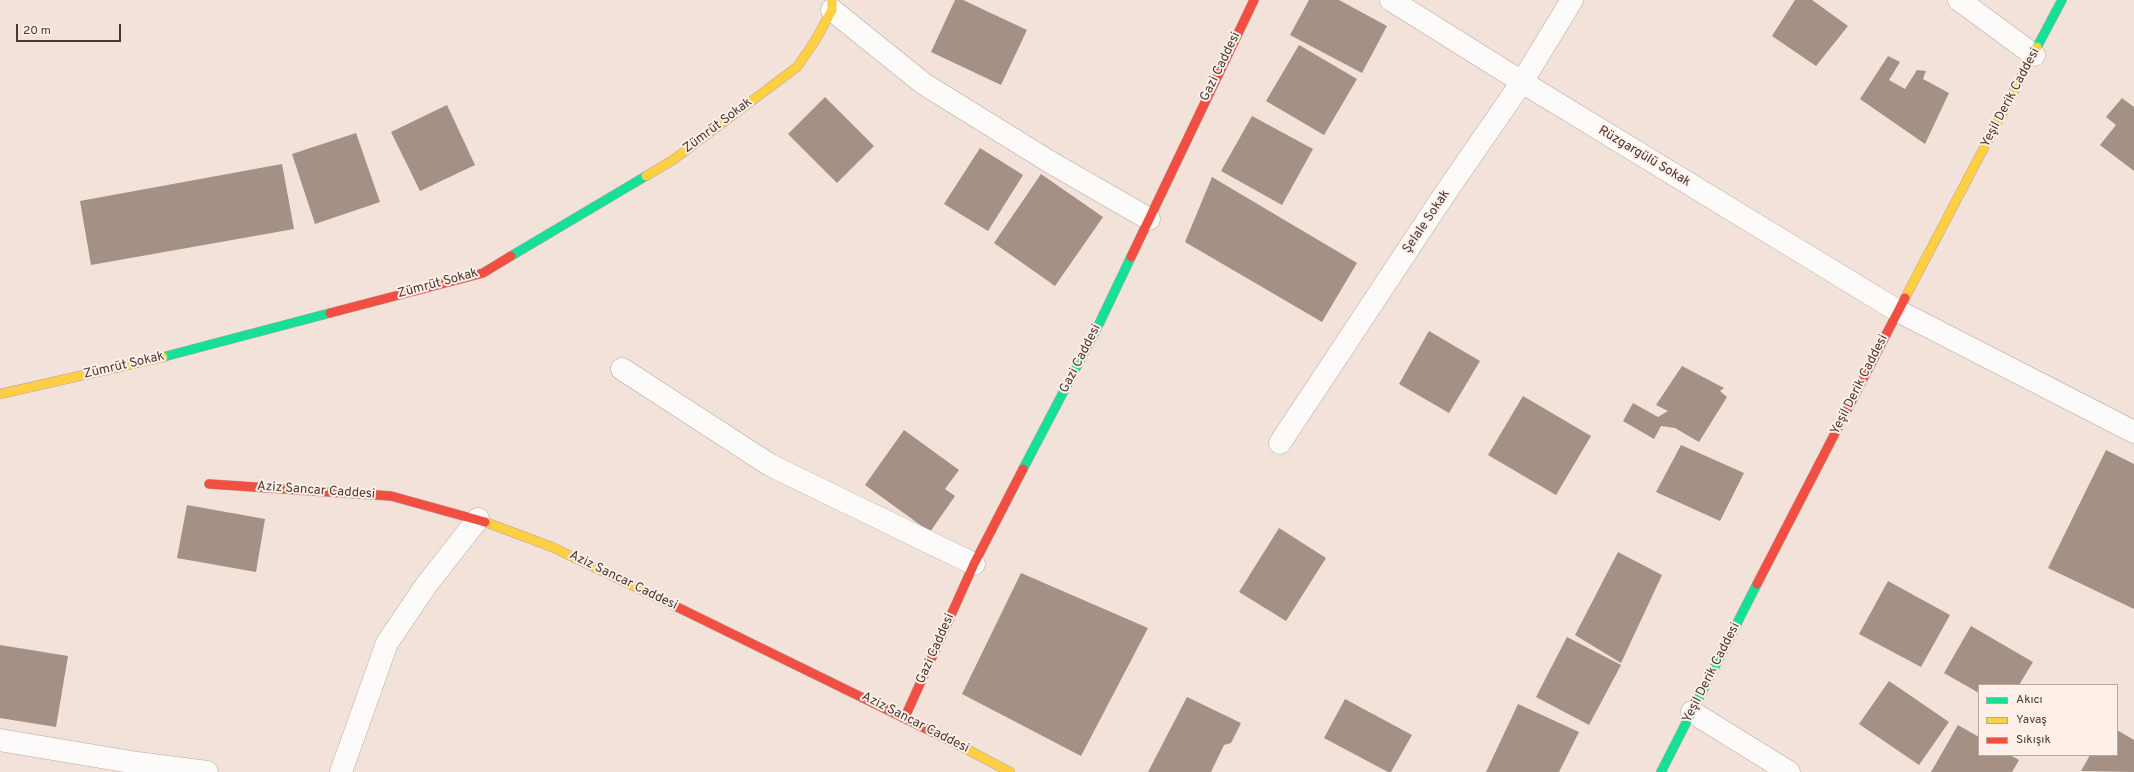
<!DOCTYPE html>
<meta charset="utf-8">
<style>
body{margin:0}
#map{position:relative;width:2134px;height:772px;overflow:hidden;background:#f2e2da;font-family:Overpass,sans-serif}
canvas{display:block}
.legend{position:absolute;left:1978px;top:684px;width:140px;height:72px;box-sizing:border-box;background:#feefe8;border:1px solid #b5a69f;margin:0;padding:5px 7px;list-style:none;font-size:12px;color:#483932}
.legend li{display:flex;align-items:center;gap:8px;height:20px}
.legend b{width:20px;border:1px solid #b5a69f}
.scale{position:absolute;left:16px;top:24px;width:105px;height:18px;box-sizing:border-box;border:2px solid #483932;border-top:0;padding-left:5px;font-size:12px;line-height:14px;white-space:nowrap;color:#483932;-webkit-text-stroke:3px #feefe8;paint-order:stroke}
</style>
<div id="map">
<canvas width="2134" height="772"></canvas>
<ul class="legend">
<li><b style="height:5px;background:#16e098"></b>Akıcı</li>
<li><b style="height:5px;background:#ffcf43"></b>Yavaş</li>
<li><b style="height:5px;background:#f24e42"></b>Sıkışık</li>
</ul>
<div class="scale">20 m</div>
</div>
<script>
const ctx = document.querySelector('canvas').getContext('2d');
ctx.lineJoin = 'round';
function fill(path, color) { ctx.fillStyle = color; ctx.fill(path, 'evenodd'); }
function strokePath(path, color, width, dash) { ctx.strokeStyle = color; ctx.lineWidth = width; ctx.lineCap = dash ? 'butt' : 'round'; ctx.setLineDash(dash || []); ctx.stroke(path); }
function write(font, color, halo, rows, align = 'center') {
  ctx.font = font + ' Overpass,sans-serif'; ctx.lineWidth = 4; ctx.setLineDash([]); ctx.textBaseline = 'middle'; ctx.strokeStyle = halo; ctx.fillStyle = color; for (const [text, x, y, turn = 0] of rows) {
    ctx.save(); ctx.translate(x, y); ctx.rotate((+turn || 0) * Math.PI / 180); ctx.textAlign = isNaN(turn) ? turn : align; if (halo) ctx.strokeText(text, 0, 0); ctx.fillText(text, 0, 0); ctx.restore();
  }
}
fill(new Path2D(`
 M955,0H963L1027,30L1001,85L931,52Z
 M1309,0H1339L1387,26L1362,73L1290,35Z
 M1795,0H1812L1848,26L1816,66L1772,36Z
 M1299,45L1357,79L1324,135L1266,101Z
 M1888,56L1900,62L1889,80L1905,89L1917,70L1926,71L1923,79L1949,93L1925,144L1860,99Z
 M825,97L874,146L837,183L788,134Z
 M2122,98L2134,107V171L2100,145L2116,125L2106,117Z
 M447,105L475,165L420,191L391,132Z
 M1252,116L1313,149L1282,205L1221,171Z
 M356,133L380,202L315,224L292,154Z
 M980,148L1023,175L988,231L944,204Z
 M282,164L294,229L91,265L80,201Z
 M1041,174L1103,217L1055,286L994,243Z
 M1212,177L1357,263L1322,322L1185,242Z
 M1429,331L1480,361L1449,413L1399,384Z
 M1682,366L1724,388L1720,391L1727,397L1699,442L1675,428L1661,426L1654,439L1623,421L1633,403L1658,417L1668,411L1656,405Z
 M1523,396L1591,436L1556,495L1488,455Z
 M904,430L959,470L945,489L955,496L930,532L865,485Z
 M1681,445L1744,473L1720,521L1656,492Z
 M2106,450L2134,464V609L2048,568Z
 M187,505L265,519L256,572L177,558Z
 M1279,528L1326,558L1286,621L1239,592Z
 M1618,552L1662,575L1621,663L1575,635Z
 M1021,573L1148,628L1081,756L962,694Z
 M1888,581L1950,615L1921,667L1859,634Z
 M1971,626L2033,662L2019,685H1979V693L1944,673Z
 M1567,637L1621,665L1589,725L1536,697Z
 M0,645L68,656L56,727L0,718Z
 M1889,681L1949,722L1919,765L1859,724Z
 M1187,697L1241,723L1231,743L1224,745L1211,772H1148Z
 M1345,699L1412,735L1391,772H1388L1324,738Z
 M1518,704L1579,732L1559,772H1486Z
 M1958,725L1979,737V755H2010L2019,760L2012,772H1931Z
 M2117,730L2134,740V772L2081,771L2090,755H2117Z`), '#a49085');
const street = new Path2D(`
 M1391,0L1522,82L1898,311L2134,432
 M1959,0L2034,55
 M832,10L924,84L1050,162L1149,219
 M622,369L770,465L974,564
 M1280,443L1444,195L1522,82L1572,0
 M1692,712L1789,772
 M0,740L137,763L207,772
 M341,772L387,643L427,584L478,519`);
const fast = new Path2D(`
 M2037,47L2062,0
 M511,256L646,176
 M163,357L330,313
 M1023,469L1099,324L1131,257
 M1661,772L1757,584`);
const slow = new Path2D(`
 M646,176L673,160L797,67L815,41L832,10V0
 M1905,298L2037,47
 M0,394L163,357
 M485,522L552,547L671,604
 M951,741L1010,772`);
const jam = new Path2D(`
 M1131,257L1254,0
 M330,313L483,273L511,256
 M209,484L391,496L485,522
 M1757,584L1905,298
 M671,604L951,741
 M905,717L974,564L1023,469`);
strokePath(street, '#b5a8a1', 23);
strokePath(fast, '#b5a8a1', 10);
strokePath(slow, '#b5a8a1', 10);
strokePath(jam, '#b5a8a1', 10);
strokePath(street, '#fdfbf9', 22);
strokePath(fast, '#16e098', 9);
strokePath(slow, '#ffcf43', 9);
strokePath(jam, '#f24e42', 9);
write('13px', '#483932', '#feefe8', [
 ["Gazi Caddesi",1221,67,-64],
 ["Yeşil Derik Caddesi",2011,98,-62],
 ["Zümrüt Sokak",718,126,-37],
 ["Rüzgargülü Sokak",1644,157,31],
 ["Şelale Sokak",1427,222,-56],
 ["Zümrüt Sokak",438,284,-15],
 ["Gazi Caddesi",1081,359,-63],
 ["Zümrüt Sokak",124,366,-13],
 ["Yeşil Derik Caddesi",1860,385,-63],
 ["Aziz Sancar Caddesi",316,491,4],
 ["Aziz Sancar Caddesi",623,581,26],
 ["Gazi Caddesi",936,649,-66],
 ["Yeşil Derik Caddesi",1712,673,-63],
 ["Aziz Sancar Caddesi",915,723,27]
]);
</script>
